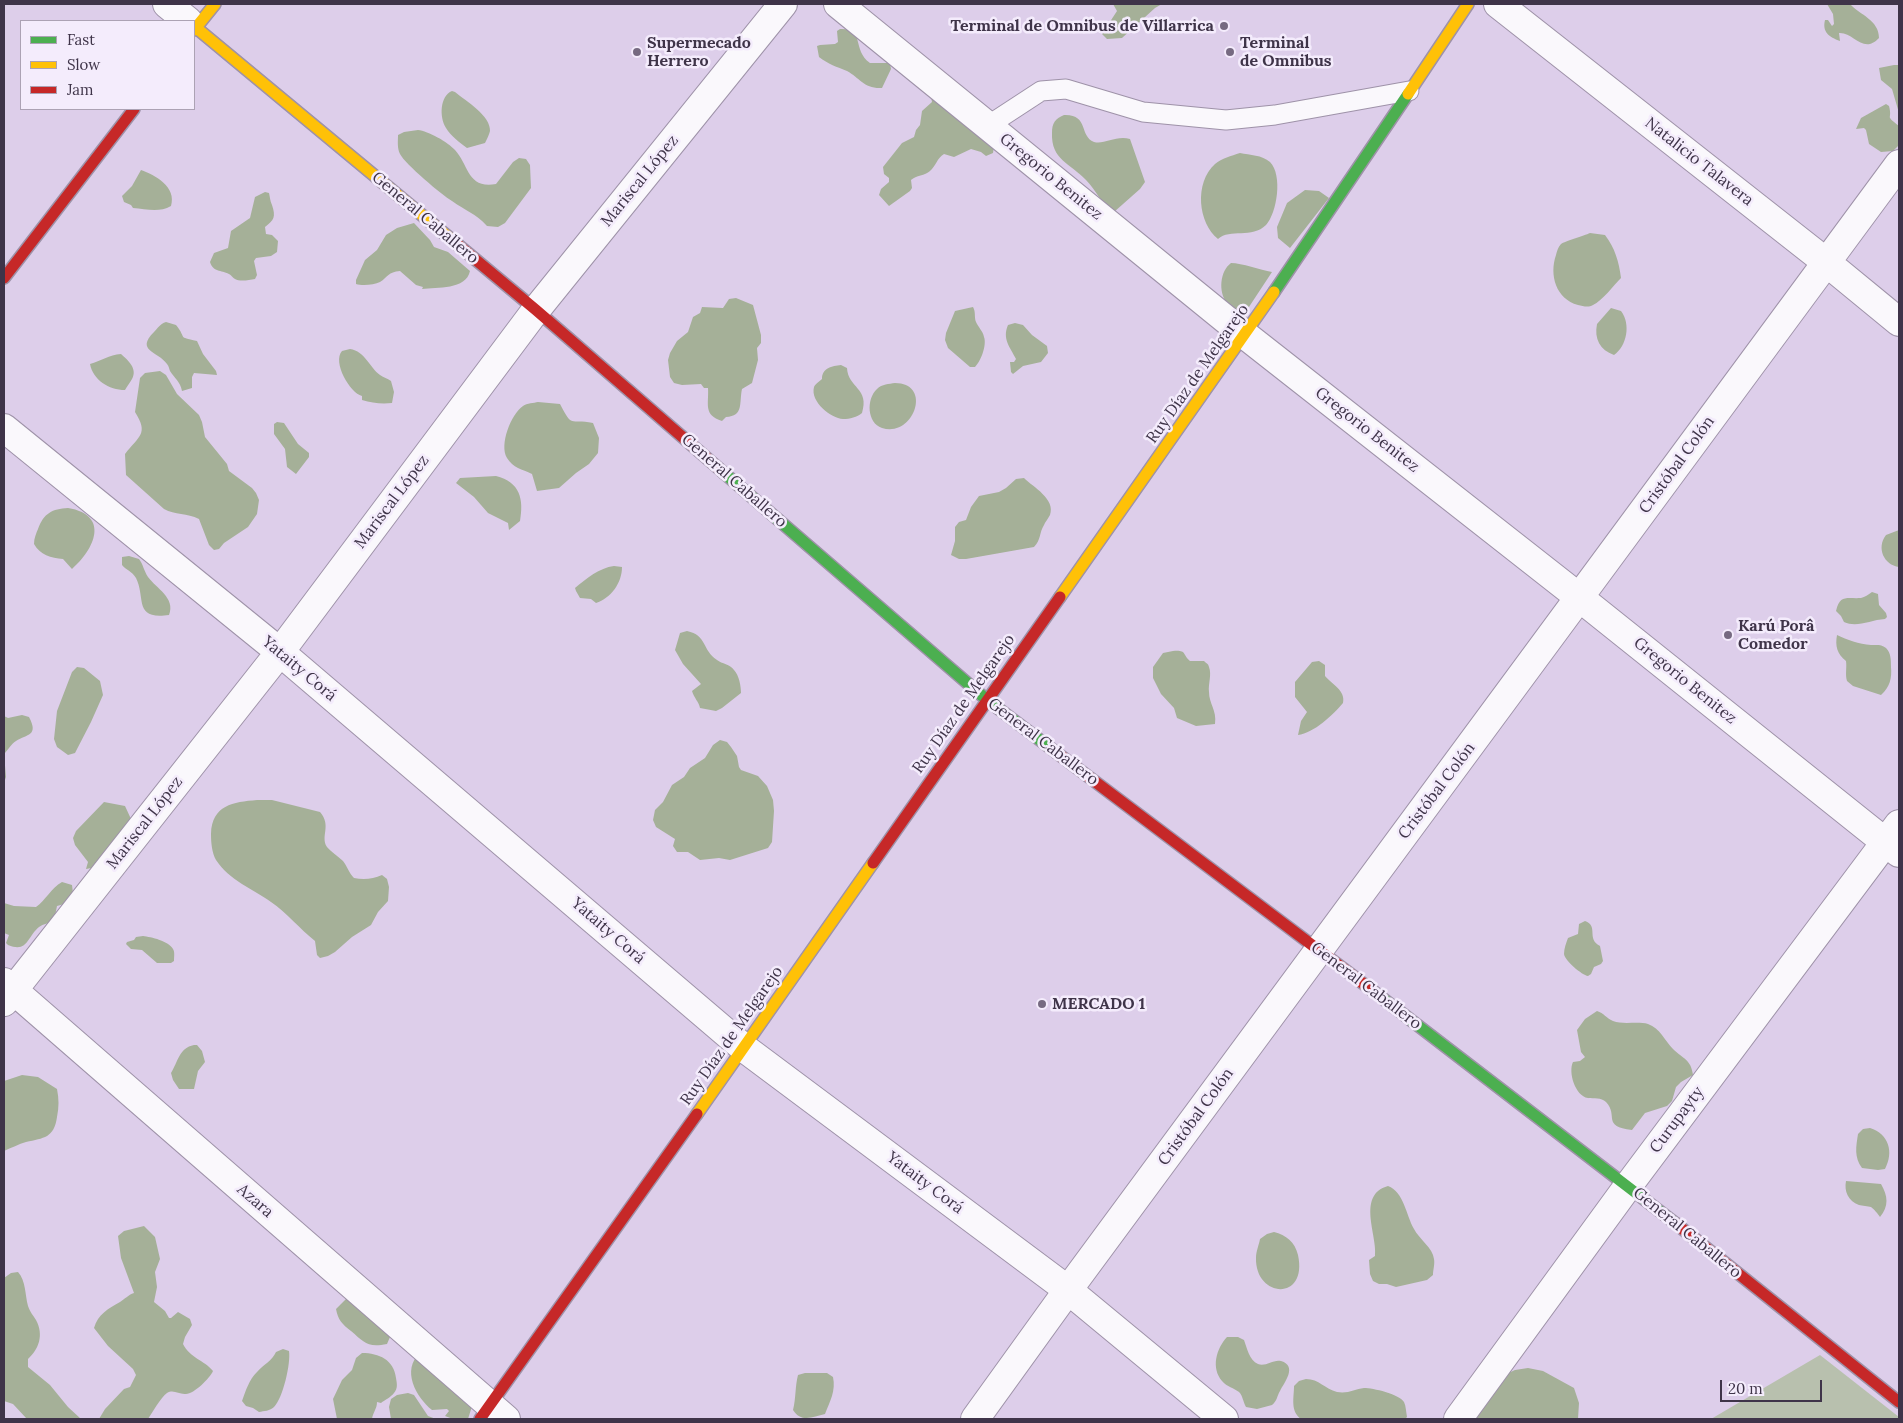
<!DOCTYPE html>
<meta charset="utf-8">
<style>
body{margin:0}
#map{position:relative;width:1903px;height:1423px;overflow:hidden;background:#ddceea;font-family:Lora,serif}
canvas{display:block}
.frame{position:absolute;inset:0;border:5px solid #3f3449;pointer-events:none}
.legend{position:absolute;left:20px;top:20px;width:175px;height:90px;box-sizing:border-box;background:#f4ecfc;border:1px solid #aca2b4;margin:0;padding:6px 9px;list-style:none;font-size:15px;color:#3f3449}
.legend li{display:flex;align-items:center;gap:10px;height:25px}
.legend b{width:25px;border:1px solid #aca2b4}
.scale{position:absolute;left:1720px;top:1380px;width:102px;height:22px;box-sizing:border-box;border:2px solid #3f3449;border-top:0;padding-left:6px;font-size:15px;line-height:18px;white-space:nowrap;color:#3f3449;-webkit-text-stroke:4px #f4ecfc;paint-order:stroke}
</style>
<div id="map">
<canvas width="1903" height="1423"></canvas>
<div class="frame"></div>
<ul class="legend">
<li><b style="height:6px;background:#4caf50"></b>Fast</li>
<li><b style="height:6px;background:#ffc107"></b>Slow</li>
<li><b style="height:6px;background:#c62828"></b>Jam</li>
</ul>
<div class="scale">20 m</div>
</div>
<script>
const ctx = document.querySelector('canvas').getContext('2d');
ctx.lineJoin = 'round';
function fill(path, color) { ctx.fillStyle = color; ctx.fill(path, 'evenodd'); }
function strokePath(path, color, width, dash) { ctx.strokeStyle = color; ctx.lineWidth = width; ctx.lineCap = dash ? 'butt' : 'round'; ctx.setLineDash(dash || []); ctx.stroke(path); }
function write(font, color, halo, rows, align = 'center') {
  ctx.font = font + ' Lora,serif'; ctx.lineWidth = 5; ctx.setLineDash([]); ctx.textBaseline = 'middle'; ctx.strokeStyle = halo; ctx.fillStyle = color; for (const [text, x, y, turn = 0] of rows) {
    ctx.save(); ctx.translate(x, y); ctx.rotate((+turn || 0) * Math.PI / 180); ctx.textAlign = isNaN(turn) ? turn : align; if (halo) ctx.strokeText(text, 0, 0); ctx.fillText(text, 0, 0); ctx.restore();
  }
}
fill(new Path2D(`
 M1820,1355L1899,1417V1419H1711Z`), '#b8c0ae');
fill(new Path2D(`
 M1113,4H1162L1155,8L1122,38L1107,39L1102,34L1117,11Z
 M1827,4H1850C1860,15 1879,20 1879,38C1863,55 1854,32 1839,33L1840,41C1829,37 1822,32 1825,20H1828L1832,26L1834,24L1833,14Z
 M840,29C866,28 851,49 870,63H890L891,69L882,88C864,89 860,78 847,71C837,67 828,64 819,57L817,46L820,45L835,44L838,42L837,31Z
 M1894,65H1899V113L1892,89L1881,80L1879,68Z
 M452,91L455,92C466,101 491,116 490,131C489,135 487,139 485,143L467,148C459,142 451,136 446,128C439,117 440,96 452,91Z
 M930,91L994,146L993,153L986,156L981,152L971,149L954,157L944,154C937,158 936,166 930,171C925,176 916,175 911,180L912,188L910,191L889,206L879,195L881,189L889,182V178L884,174L883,167L902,143L914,137L916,130L920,125L922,111L932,102Z
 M1886,104L1889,106C1893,121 1884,114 1899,126V145L1893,151L1881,152L1869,144L1866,130L1864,128L1856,129L1861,118Z
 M1064,115C1089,114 1079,136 1094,142C1104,145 1116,135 1130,139L1145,182L1140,189L1114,212C1102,205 1096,190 1086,180C1070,163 1051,160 1052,133C1052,123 1055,119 1064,115Z
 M418,130C428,131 448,142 455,150C469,165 467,189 496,184L513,162L519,158L526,159L530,165L531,188L505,223L498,227L487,226C475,213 466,211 452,201C442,195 405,164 400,154C397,148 398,141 398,135L404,132Z
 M1240,153C1250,155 1262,155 1270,162C1283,175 1277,213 1266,225C1252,239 1230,228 1218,239C1198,223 1194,183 1215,164C1222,158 1231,156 1240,153Z
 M141,170C155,175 177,187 171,206C159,213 146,209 133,208L131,205L124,202L122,196L132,186Z
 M1305,190L1319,191L1329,198L1290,248L1278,238L1277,227L1287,203Z
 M265,192L269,193C270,197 270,201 272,205C276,217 274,220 265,227L266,234L272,235L278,241L277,252L271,256L256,258L254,261L257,275L255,279C249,280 240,282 235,279C233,278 231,275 229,274C221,270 213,272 210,262L214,253L228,248L231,231L250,218L255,197Z
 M414,223L430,240L434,247L448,252L470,271C466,290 437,287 422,289L423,287L416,285L400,271C388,272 388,277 380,282C374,285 362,286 356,284V280L365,260L377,250L386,235L397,228Z
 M1590,233L1605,235C1615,248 1619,262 1621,278C1614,285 1602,301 1593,305C1588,308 1583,306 1578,305C1556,299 1549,275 1556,255C1557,251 1558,247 1561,244C1565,241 1584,236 1590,233Z
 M1231,263C1242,263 1260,270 1272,272L1243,316C1238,312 1231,309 1227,303C1218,292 1220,271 1231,263Z
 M736,298L753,305L761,335V343L757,348L758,360L752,383L742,389C739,403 744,416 726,417L722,421C703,415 709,404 708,388H704L701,384L682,385L674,383L670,377L668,360L670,353L677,341L688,332L693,317L700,313L702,307L723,308L729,299Z
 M973,307C976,312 974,317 976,322C978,327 983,331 984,337C987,345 981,361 975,367H970L948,348L945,340L946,333L955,311Z
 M1611,308L1621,311C1631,324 1627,346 1614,355C1600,350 1594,339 1597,324Z
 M166,322L176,325C188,340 176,336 197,341L203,354L216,371L217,375L194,373L192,377V388L182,391C180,381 175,379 170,371C169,369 169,366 167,364C158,351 135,351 154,332C158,328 160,324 166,322Z
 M1015,323L1023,325L1032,335L1047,346L1048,353L1041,362L1023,366L1013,374L1011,372L1010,362H1014L1016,359C1010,347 1002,339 1008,325Z
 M350,349C365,351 370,368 380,375C384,378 387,378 391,381L394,392L392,403C381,404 372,403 362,400V396C350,393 332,362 342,351Z
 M121,354C128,360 138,369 132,379C130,383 127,386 125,390C109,390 93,380 90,364C101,361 109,355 121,354Z
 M841,365L847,368C848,388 870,388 862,413C857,417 850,419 843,419C831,418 810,402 814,387C815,384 819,382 822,379C822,368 832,366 841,365Z
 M160,371L166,375L177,394L199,415L202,422L205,437L227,464L229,471L252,488L256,493L259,500L257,514L248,527L224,543L219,549L214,550L209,545L199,519C187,513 175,515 164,509L126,475L125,454C139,436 149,434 135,412L140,378L145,373Z
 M895,383C933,383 914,438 882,428C867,423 866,399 877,389C882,384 889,384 895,383Z
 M538,402L560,404C573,429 569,418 593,423L599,438L598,453L589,464L576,473L559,488L537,491L532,474C522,469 513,468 507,458C499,445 511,414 523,406C527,403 534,403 538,402Z
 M277,422L284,423L298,444L309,453V457L296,474L287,467L285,449L274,434V424Z
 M496,476C520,482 524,499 520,521L509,530L508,523L488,513L474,497L456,483L460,478Z
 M1024,478C1033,487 1056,499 1050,515C1048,519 1045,522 1044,525C1039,533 1041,540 1034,547L966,559H959L951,555L955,541V527L959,522L966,520L971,507L979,496L999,492L1006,488L1016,479Z
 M68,508C110,515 95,549 72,569L63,559C51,558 40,555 34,544C34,538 36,534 38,529C44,513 52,509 68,508Z
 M1899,530V567C1884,565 1876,548 1886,535Z
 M129,556L139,559C143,564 144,571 148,577C156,588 176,598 169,615C133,620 146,598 136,578C132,571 126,570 122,565V557Z
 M614,566L622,567C622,583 611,598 596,603L591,599L580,598L576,591L575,588C587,578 599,568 614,566Z
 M1872,592L1878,594L1879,605L1886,613L1887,617L1885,619C1870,620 1857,628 1844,622L1841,616L1836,611C1840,594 1847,599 1861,598C1865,597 1868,595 1872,592Z
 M687,631C707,635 702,650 717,660C722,664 730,664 734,670C739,675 741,686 741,693L722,708L716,711L700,708C699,702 694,698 692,691L701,684L683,664L675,650L680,633Z
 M1837,635C1847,640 1859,644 1871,645C1877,645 1881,644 1886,648C1891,653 1891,660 1891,667C1892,678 1890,687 1881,695L1853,686L1847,681C1845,674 1847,668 1846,661C1837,654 1835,646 1837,635Z
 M1173,651C1187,650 1182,654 1190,661H1204C1207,664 1208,663 1209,667C1212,675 1208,684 1209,692C1209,704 1217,710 1215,724L1196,726L1177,718L1174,708L1161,694L1153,678V667L1163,653Z
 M1319,661L1325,665V676C1332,684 1346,691 1343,703C1333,715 1314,733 1298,735L1301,721L1307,712L1295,697V682L1312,662Z
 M77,667L84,668L100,681L103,695L91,722L75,753L68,755L57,747L54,739L57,711L72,672Z
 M22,715L29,717C39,736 27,734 16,741C11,744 8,750 4,754L6,777L4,783V716L8,718Z
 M720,740L727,742L731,747L737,756L739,767L741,770L758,776L767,786L773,800L774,811L772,842L768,848L730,860L719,858L700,860L688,852H677L673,846L675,839L656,827L653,820L655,810L663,802L672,785L684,777L690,768L705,758L713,745Z
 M257,800H272L320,812C332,826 320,836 327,847C331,852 338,856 343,861C347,866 349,873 354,878C364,880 373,879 382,875L387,879L389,887L388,901L378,912L371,925L352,937L335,952L328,956L320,958L317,955L315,941C300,929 287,913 271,902C253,889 229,880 216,860C212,853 211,843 211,834C212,805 233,802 257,800Z
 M104,802L125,806L131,819L120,835L114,840L111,855L102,866L86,869L88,862L75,845L73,838L76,831Z
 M62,882L72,885L73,893L64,904L57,906L54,921C49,923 43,924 39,927C27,937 28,953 8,945L6,943L9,935L4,933V903L14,906L36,907C46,900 51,888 62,882Z
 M1585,921C1599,926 1586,939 1600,946L1603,961L1601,964L1594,967L1591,974L1588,976C1582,975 1565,961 1564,954C1564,949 1566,943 1568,938L1578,934L1579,924Z
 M143,936C151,937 169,941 173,949C175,952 174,957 174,961L171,963H157L142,950L131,949L126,944L127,942L134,940L136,937Z
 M1597,1011C1604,1013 1606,1018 1613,1021C1623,1025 1638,1021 1648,1024C1660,1028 1665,1041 1673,1049C1683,1059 1691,1059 1693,1075L1681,1082L1676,1087L1672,1101L1667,1106L1645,1113L1632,1130C1601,1126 1619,1116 1606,1102C1601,1097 1594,1099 1588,1098C1575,1096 1568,1072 1573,1062L1580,1061L1585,1057L1581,1052L1577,1030L1585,1019Z
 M194,1045H197L202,1051L205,1062L198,1071L194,1089H179L173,1080L171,1073C178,1062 179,1048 194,1045Z
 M22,1075L38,1077L57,1089C59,1099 59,1107 57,1117C54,1138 44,1138 26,1142C19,1144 11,1148 4,1151V1081Z
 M1870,1128C1889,1134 1894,1152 1885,1169L1878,1170L1862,1168C1854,1157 1856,1147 1858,1134L1863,1129Z
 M1846,1181L1881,1184C1888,1196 1889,1206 1880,1217C1878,1214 1874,1209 1871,1207C1868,1206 1862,1206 1859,1205C1848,1201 1844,1191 1846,1181Z
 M1388,1186C1404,1192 1406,1215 1414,1229C1419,1239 1433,1248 1434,1259C1435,1264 1433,1270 1433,1275L1427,1280L1396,1287L1387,1284H1379L1373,1281L1370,1274L1369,1260L1375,1256C1378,1236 1356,1195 1388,1186Z
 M144,1226L155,1237L160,1259L155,1272L157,1287L154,1302L165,1311L169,1318H171L178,1312L190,1319L192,1325L185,1337L183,1344C190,1358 204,1360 213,1371C210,1378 194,1394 186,1394C179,1395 174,1389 167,1393C161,1397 152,1413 148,1419H99L105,1409L124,1389L130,1387L136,1375L133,1369L108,1346L94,1328C98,1314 108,1309 120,1302C125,1299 128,1295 134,1293L121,1258L118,1236L124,1231Z
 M1274,1232C1286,1235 1295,1242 1298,1255C1308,1302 1255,1298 1256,1258C1256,1251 1259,1245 1260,1239L1267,1234Z
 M18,1272C26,1281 25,1295 28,1306C30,1312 33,1315 36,1320C44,1335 39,1349 28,1359V1367L50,1385L68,1407L81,1419H27L13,1404L4,1401V1278L11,1273Z
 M352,1297L389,1323L390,1337L387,1344C367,1348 364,1342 351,1331C342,1324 338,1320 336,1309L346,1299Z
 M1227,1337H1238L1244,1340C1247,1348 1249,1360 1258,1364C1266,1367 1273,1359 1281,1361C1298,1366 1284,1383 1280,1391C1277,1396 1277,1401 1272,1405L1257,1409L1246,1407C1243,1402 1243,1396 1239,1392C1234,1388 1227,1387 1222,1381C1211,1368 1216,1349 1227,1337Z
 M283,1349L289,1351C291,1363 283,1398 274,1407C270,1411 264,1411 259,1412L253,1408L246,1406L242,1401C246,1390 249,1380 257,1372C264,1364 272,1361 276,1352Z
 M362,1353C379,1353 394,1360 396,1378C397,1384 398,1388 394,1393C391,1397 385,1400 381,1403L377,1402C377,1409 373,1412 372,1419H337L333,1399L342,1380L352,1370L356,1358Z
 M420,1353L473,1403L468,1419H453L445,1416L449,1411L447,1409L432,1410C416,1397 401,1370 420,1353Z
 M1528,1368L1543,1371L1574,1388L1579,1403L1578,1419H1471L1502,1376L1515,1370Z
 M805,1373H827L833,1377C836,1391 830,1401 825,1414C813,1417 801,1423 793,1410C796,1398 795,1386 798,1375Z
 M1306,1379C1319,1379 1325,1389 1337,1392C1348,1394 1355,1389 1364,1388C1373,1388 1399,1394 1404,1402C1406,1406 1406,1412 1407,1417L1405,1419H1301C1290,1411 1294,1398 1294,1386L1299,1381Z
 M408,1393L414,1395L428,1416L436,1419H391L389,1407L391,1399L397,1395Z`), '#a5b098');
const lane = new Path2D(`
 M989,125L1041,91L1066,89L1143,112L1226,120L1275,115L1409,91`);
const street = new Path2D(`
 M167,4L188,21
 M838,4L1245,335L1580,598L1899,853
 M1498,4L1826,262L1899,322
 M4,428L280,652L744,1048L1068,1290L1224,1419
 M4,982L506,1419
 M4,1002L280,652L536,310L783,4
 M975,1419L1068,1290L1899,164
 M1458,1419L1628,1186L1899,824`);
const fast = new Path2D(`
 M1274,292L1408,94
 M724,473L987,700L1057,753
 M1373,991L1675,1223`);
const slow = new Path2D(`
 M194,26L458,245
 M194,30L215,4
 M1408,94L1468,4
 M1060,597L1274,292
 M697,1114L873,863`);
const jam = new Path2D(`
 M458,245L536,310L724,473
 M4,278L134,109
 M1057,753L1373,991
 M873,863L1060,597
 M1675,1223L1899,1402
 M480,1419L697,1114`);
strokePath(lane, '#9e92a8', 21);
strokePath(street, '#9e92a8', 30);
strokePath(fast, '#9e92a8', 14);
strokePath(slow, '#9e92a8', 14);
strokePath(jam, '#9e92a8', 14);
strokePath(lane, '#faf8fc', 19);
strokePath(street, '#faf8fc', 28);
strokePath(fast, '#4caf50', 11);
strokePath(slow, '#ffc107', 11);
strokePath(jam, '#c62828', 11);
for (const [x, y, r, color] of [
 [1224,26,5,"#766a81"],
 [637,52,5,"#766a81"],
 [1230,52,5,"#766a81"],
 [1728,635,5,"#766a81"],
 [1042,1004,5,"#766a81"]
]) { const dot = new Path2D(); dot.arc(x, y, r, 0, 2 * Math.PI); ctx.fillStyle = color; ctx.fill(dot); strokePath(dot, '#f4ecfc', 2); }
write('bold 16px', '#3f3449', '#f4ecfc', [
 ["Terminal de Omnibus de Villarrica",1214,26,"right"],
 ["Supermecado",647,43],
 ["Herrero",647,61],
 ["Terminal",1240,43],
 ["de Omnibus",1240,61],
 ["Karú Porâ",1738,626],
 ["Comedor",1738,644],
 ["MERCADO 1",1052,1004]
], 'left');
write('16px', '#3f3449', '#f4ecfc', [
 ["Natalicio Talavera",1699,162,38],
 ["Gregorio Benitez",1051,177,39],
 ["Mariscal López",640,181,-51],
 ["General Caballero",425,218,40],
 ["Ruy Díaz de Melgarejo",1198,374,-55],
 ["Gregorio Benitez",1367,430,38],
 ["Cristóbal Colón",1677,465,-54],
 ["General Caballero",734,481,41],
 ["Mariscal López",392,502,-53],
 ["Yataity Corá",299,669,40],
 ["Gregorio Benitez",1685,681,39],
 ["Ruy Díaz de Melgarejo",964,704,-55],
 ["General Caballero",1043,742,37],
 ["Cristóbal Colón",1437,791,-53],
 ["Mariscal López",145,823,-52],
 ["Yataity Corá",608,931,41],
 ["General Caballero",1366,986,37],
 ["Ruy Díaz de Melgarejo",732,1036,-55],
 ["Cristóbal Colón",1196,1117,-54],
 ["Curupayty",1677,1120,-53],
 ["Yataity Corá",925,1183,37],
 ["Azara",255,1201,41],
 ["General Caballero",1687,1233,39]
]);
</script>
